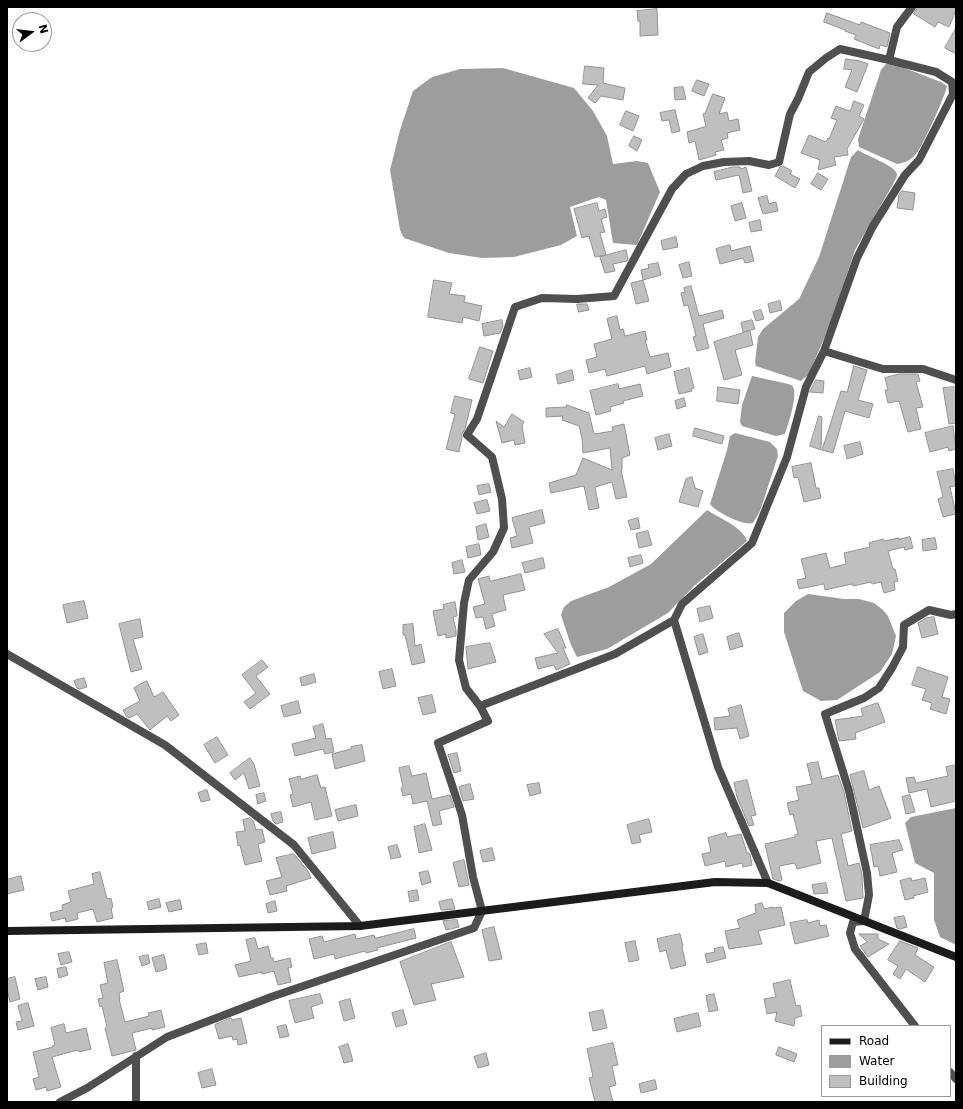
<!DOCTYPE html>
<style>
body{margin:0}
#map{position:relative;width:963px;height:1109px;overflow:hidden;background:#fff;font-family:"DejaVu Sans",sans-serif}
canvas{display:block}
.frame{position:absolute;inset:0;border:8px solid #000;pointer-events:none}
.legend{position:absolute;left:821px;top:1025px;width:130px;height:72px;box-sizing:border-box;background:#fff;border:1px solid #999;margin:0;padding:5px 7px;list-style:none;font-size:12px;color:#000}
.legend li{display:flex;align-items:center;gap:8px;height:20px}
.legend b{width:20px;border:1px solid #999}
.north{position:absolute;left:12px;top:12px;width:40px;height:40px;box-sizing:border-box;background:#fff;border:1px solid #999;border-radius:50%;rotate:75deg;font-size:11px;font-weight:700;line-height:16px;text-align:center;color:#000}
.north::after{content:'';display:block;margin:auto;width:14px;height:18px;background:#000;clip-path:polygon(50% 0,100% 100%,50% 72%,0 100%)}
</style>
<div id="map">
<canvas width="963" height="1109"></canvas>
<div class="frame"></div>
<ul class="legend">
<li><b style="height:5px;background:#1c1c1c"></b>Road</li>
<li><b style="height:11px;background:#9d9d9d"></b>Water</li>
<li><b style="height:11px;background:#bfbfbf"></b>Building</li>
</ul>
<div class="north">N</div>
</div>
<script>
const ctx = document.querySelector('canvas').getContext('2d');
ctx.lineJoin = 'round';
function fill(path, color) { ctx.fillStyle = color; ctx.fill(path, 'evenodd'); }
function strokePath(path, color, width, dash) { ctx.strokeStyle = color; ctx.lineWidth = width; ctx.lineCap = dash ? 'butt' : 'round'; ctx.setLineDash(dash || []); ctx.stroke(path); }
fill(new Path2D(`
 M886,64H894L941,82L947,86C946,94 922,148 916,154C911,160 905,163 897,164L859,147L858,139L881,70Z
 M503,68L574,88L593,111L607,136L613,164L637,161L648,163L660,192L637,245L613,243L606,200L599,197L570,207L577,236L561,245L514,257L482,258L449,253L404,238L400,230L390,170L400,130L413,91L432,77L460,69Z
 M858,150C865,155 896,166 897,174C897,177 894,182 892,186L855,250L831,322L809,374L801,381L756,366L755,362L758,337L763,329L799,299L819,257L851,157Z
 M752,376L788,384C791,385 792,385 793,387C798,395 788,425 785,434L776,436L742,426L740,422L742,405Z
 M735,433L770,442L777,449L778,456L760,511L753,523C743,526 716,512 710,504L727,450L730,436Z
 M707,510C719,518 743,527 747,541L694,586L668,613L607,649L577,657L571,645L561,615L564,607L571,601L609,587L651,564Z
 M808,594L844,599H859L874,603L883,610L888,616L896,636L892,654L880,672L837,700L821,701L803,691L784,632V613L796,601Z
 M956,808V945L940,937L934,920V873L915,863L905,823L911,817Z`), '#9d9d9d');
const building = new Path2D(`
 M918,7H956V10L949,27L938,22L935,27L914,14Z
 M657,9L658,35L640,36V21H638L637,11Z
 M827,13L860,25L861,22L890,33L887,47L880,45L879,49L854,39L856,35L845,31V30L824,22Z
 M956,28V54L945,48Z
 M846,59L860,61L868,64L857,92L845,87L852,70L844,69Z
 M585,66L604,68L603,83L625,88L623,100L601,96L595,103L588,98L598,85L583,84Z
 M697,80L709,84L704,96L692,91Z
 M683,87L686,99L675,100L674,88Z
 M713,94L725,98L719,114L727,112L729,121L738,119L740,130L727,133L728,138L721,140L724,150L715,152L716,155L699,160L695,141L689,143L687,132L704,127L706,126L703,114L705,113Z
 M854,101L864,105L859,116L864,119L847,149L848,155L834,157L836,165L818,170L820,160L801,153L809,135L826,142L828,138L829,139L837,120L831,118L836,106L850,111Z
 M675,110L680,131L672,133L669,120L662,121L660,113Z
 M626,111L639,116L633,131L620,125Z
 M634,136L642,140L637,151L629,146Z
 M783,166L792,171L790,174L800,179L795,188L775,176L780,167Z
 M733,167H740L741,169L746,167L752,191L743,193L739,175L716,180L714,172Z
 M818,173L828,179L821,190L811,184Z
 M902,191L915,193L913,210L897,208L899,194Z
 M767,196L769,204L776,202L778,211L763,214L758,198Z
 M597,203L599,211L605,209L607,217L601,219L605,232L600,233L606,255L595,257L589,236L582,238L574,209Z
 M742,203L746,218L735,221L731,206Z
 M760,220L762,230L751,232L749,223Z
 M676,237L678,247L663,250L661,241Z
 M730,245L731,251L750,246L754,261L745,263L743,258L720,264L716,249Z
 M626,250L628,259L627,261L613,264L615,271L605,273L600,257Z
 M689,262L692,276L683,278L679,265Z
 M658,263L661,275L643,280L649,301L636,304L631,283L643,280L641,270L649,268L648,265Z
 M434,280L452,283L449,294L465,296L464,302L482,306L479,321L463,317L462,323L428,317Z
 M691,286L699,316L722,310L724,318L703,324L709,348L697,351L693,337L696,336L688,305L684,306L681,293L685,292L684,288Z
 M780,301L782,310L770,313L768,304Z
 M577,304H587L589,310L579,312Z
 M761,310L764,319L756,321L753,312Z
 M617,316L620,330L623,329L625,336L645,331L647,340H645L650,357L668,353L671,367L647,374L645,366L607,376L605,369L589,373L586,360L597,357L594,344L612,339L607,319Z
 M502,320L503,326L500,333L484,336L482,324Z
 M752,320L755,329L743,332L741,323Z
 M750,331L753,345L735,350L742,375L724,380L714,342Z
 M480,347L493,351L483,383L469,379Z
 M854,366L867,370L858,400L873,404L869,418L845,411L833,453L822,450L841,391L847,392Z
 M530,368L532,377L520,380L518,371Z
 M689,368L694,388L691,389L692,391L679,394L674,372Z
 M572,370L574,380L558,384L556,375Z
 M899,374H918L920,381L916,382L923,407L916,408L921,429L908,432L899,401L888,403L885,390H888L885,378Z
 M816,380L824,381L823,393L810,392Z
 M618,384L619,389L640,384L643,396L623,401L624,403L610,407L611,411L596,415L590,391Z
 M718,387L740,390L738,404L717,401Z
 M956,387V423L949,424L943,388Z
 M455,396L472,400L465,429L462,434V438L459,452L446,449L455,414L451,413Z
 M684,398L686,406L677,409L675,401Z
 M567,405L589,413L594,434L613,431L612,427L624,424L630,455L622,458V470H621L627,497L616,499L612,482L595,487L599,508L589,510L584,486L551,493L549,483L576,475L583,458L612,470L610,448L583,453L582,438L579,426L562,420L563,416L546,417V408L566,407Z
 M512,414L524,422L522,426L525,443L515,445L514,440L502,443L496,421L504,427Z
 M819,416L822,417L821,450L810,446Z
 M953,426L956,449L949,451L948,447L930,452L925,433Z
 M695,428L724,436L722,444L693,436Z
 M669,434L672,446L658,450L655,438Z
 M860,442L863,454L847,459L844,446Z
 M811,463L816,488H819L821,498L804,502L798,477L794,478L792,467Z
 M953,469L956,486L950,487L956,514L943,517L938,499L943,497L937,472Z
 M692,477L695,488L703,491L698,507L679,502L686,479Z
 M489,484L491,492L479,495L477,486Z
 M487,500L490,511L477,514L474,503Z
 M542,510L545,523L529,527L533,543L512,548L510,538L517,536L512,518Z
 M638,518L640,528L631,530L628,521Z
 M486,524L489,537L478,540L476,527Z
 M648,531L652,545L639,548L636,534Z
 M910,537L913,548L905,550L904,547L888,551L893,569H895L898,581L894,582L895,590L884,593L881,582L872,584L871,582L853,586L852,584L825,590L824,584L799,589L797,580L806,578L801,559L826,553L830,568L846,564L844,553L870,547L869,543L883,539L884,541L899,538V539Z
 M935,538L937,549L923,551L922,540Z
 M479,544L481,555L468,558L466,547Z
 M641,555L643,563L630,567L628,558Z
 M543,558L545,568L525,573L522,563Z
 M462,560L465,572L454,574L452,563Z
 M521,574L525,590L503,595L506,610L492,614L495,626L486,629L483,617L476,618L473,607L485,604L478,579L489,576L490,581Z
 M84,601L88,618L67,623L63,605Z
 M455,602L457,614V616L453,617L456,630V636L446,638V634L438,636L433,611L444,609L443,605Z
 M710,606L713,618L700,622L697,609Z
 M934,617L938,634L922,638L918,623L926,618Z
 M140,619L143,637L133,639L142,669L131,672L119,624Z
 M413,624L415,646L421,644L425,662L412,665L405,635H403V625Z
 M558,629L566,648H563L570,664L556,670L554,665L538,669L535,658L558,653L544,634Z
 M739,633L743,646L730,650L727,637Z
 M703,634L708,652L699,655L694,637Z
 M490,643L496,662L468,669L466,647Z
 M262,660L268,667L256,676L270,694L250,709L244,702L256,693L242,675Z
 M918,667L948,677L942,697L950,699L946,714L930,709L932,703L922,700L926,689L912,685Z
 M392,669L396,686L383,689L379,672Z
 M314,674L316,682L302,686L300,678Z
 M84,678L87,687L80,689L77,688L74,681Z
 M147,681L154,697L163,692L179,715L171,721L167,716L150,730L137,714L129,718L126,716L123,710L140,701L134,688Z
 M432,695L436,712L423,715L418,698Z
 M298,701L301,713L284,717L281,706Z
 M878,703L885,722L855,733L856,739L839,741L835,720L863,716L861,709Z
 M741,705L749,736L740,739L737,728L715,730L714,718L730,716L728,709Z
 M323,724L326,739L331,738L334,752L325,754L323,749L295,756L292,744L316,738L313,727Z
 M217,737L228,755L215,763L204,745Z
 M362,745L365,761L335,769L332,754L351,749V747Z
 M457,753L461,771L454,773L448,755Z
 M250,758L254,764L260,786L249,789L244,773L235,780L230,773Z
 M818,762L822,779L838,775L844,792L852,831L841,834L848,866L859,863L862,874L863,898L846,901L832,838L816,841L821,863L797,869L795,863L779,866L782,880L779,881L773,879L765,844L795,837V835L798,834L793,814L790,815L787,803L799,800L796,787L812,784L807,764Z
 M956,765V801L931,807L927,789L909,793L906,778L914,777L916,783L948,776L946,767Z
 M409,766L412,776L426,773L432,799L450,795L454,807L439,811L442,824L433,826L427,801L413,804L411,794L403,796L401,788L403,787L399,768Z
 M864,771L869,790L879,786L891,818L863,828L850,775Z
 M317,775L321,788L325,787L332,816L315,820L311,802L293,807L290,795L293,794L289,779L300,776L301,779Z
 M747,780L756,815L751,816L754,825L749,826L737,797L734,783Z
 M539,783L541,793L530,796L527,785Z
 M470,784L474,799L463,801L459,787Z
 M207,790L210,800L201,802L198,793Z
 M264,793L266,801L258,804L256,795Z
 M910,795L915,812L906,814L902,797Z
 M356,805L358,816L338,821L335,810Z
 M281,812L283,822L276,824L273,821L271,814Z
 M250,818L253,821L256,830L262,829L265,842L258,844L262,861L245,865L240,845L238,846L236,832L245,831L243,820Z
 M649,819L652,832L639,835L641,842L632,844L627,825Z
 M425,824L432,850L419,853L414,827Z
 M333,832L336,848L312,854L308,838Z
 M726,833L727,837L741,834L747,853H749L750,854L752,865L743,867L742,863L726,867L725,861L705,866L702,854L711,852L708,838Z
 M899,840L903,850L892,853L897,872L880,876L878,866L874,867L870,845Z
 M397,845L401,857L391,859L388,847Z
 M492,848L495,860L483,862L480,851Z
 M294,854L308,871L311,878L286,886L287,891L270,895L266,881L282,877L276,858Z
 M464,860L469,885L459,887L453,863Z
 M428,871L431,882L422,885L419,873Z
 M100,872L107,899L111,898L113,907L111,908L113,918L97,922L93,909L77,913L78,919L66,922L65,918L52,921L50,913L63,910L62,905L71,902L68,891L94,884L92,874Z
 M21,876L24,890L7,894V880Z
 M911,878L912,881L925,878L928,892L913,896L914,898L905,900L900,881Z
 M826,883L828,893L814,894L812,885Z
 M417,890L419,900L410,902L408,892Z
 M159,899L161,907L149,910L147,902Z
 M452,899L455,909L441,910L439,902Z
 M180,900L182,909L169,912L166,903Z
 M275,901L277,911L268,913L266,904Z
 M762,903L764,909L773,907V908L781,907L785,925L758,931L762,944L729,949L725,931L740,928L737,920L756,913L755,905Z
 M904,916L907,927L900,929L897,928L894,918Z
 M457,920L459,927L446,930L443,921Z
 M807,920L808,923L819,920L820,926L826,925L829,936L795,944L790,923Z
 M494,927L502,959L489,961L482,930Z
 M414,929L416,938L377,948L378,950L366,953L365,951L335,959L334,954L314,959L309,939L322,936L324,942L355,934L356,939L374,935L375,938Z
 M680,934L683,946L682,947L686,965L671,969L666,950L660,952L657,939Z
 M859,934H878V939L889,944L868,957L860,946L867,942Z
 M255,938L258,949L268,946L271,958H273L274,962L290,958L292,967L288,968L291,982L278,985L274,971L262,974V972L239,977L235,965L251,961L246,940Z
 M635,941L639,960L629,962L625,943Z
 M900,941L918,948L915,955L934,967L925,982L906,969L900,979L893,974L898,966L888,960Z
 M451,942L464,977L431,984L436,1000L414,1005L400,962Z
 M206,943L208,953L199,955L196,945Z
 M723,947L726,958L707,963L705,954L715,952L714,949Z
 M69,952L72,962L61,965L58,954Z
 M148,955L150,963L142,966L139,957Z
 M164,955L167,969L156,972L152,958Z
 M117,960L124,991L119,993L120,999H119L125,1022L149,1016L148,1013L161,1010L165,1027L152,1030V1028L132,1033L136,1050L112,1056L105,1028L107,1027L102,1006L100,1007L98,999L103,998L100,985L108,983L104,963Z
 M66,967L68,975L59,978L57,969Z
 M15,977L20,999L10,1002L7,989V979Z
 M46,977L48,987L38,990L35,979Z
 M790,980L796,1006L800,1005L802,1016L795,1018L794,1026L775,1021L777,1012L767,1014L764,999L776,997L773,984Z
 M320,994L323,1003L311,1007L314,1018L295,1023L289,1001Z
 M714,994L718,1010L709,1012L706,996Z
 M350,999L355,1018L344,1021L339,1002Z
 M28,1003L34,1026L18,1030L16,1022L22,1021L18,1006Z
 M403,1010L407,1024L396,1027L392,1013Z
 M603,1010L607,1028L593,1031L589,1013Z
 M698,1013L701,1026L677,1032L674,1019Z
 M231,1018L232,1020L241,1018L247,1043L238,1045L237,1039L233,1040L232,1036L219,1039L215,1025Z
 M64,1024L66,1033L86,1028L91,1049L79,1052L78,1050L52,1057L61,1087L47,1091L46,1087L36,1090L33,1079L39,1077L33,1052L53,1047L52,1046L55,1045L51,1028Z
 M286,1025L289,1036L280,1038L277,1027Z
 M613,1043L618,1065L612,1066L616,1085L609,1087L613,1102H595L589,1078L593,1077L587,1049Z
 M348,1044L353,1061L344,1063L339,1047Z
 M779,1047L797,1054L794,1062L776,1055Z
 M486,1053L489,1065L478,1068L474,1057Z
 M212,1069L216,1085L202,1088L198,1073Z
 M655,1080L657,1089L641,1093L639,1084Z`);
fill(building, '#bfbfbf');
strokePath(building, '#939393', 1);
strokePath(new Path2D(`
 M824,351L883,369H923L956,380
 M7,654L165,745L294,845L360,926
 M480,706L466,688L459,660L464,603L469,580L493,552L504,528L502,499L492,457L467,435L477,419L515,307L542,298L577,299L614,296L672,189L686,174L703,166L724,162L749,161L769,165L779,162L790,114L798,99L809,72L826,58L840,49L889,60
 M768,883L718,767L674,620L682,604L752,543L787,457L806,387L824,351L857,258L873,226L905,175L919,160L953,94L952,82L936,72L889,60L897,27L912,7
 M915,1026L855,949L850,933L853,922L864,921L869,895L867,873L849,791L825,714L864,698L879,688L892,668L903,647L904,625L929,610L951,615L956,614
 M136,1056V1102
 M950,1072L956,1079
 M60,1102L87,1088L167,1037L271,997L474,928L482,911L473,877L462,815L438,743L488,721L480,706L615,654L674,620`), '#4f4f4f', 8);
strokePath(new Path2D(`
 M7,931L360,926L715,882L768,883L956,957`), '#1c1c1c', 8);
</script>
